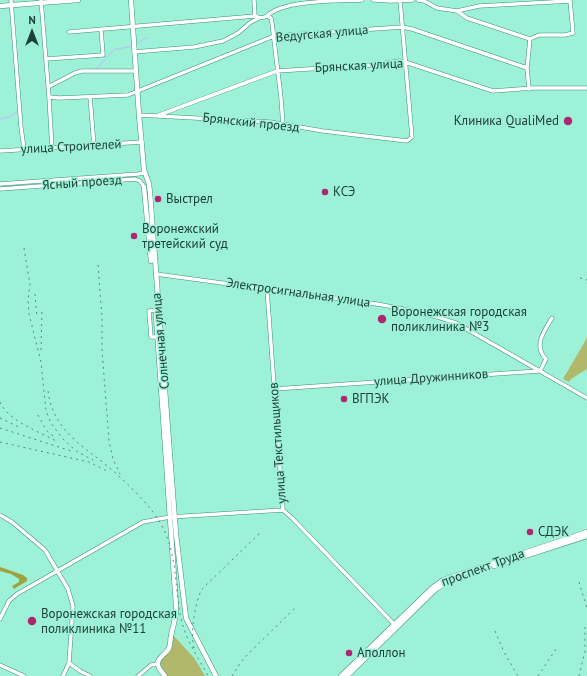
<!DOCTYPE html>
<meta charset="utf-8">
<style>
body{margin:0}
#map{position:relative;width:587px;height:676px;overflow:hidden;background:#9df1d6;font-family:"PT Sans",sans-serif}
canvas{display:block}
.north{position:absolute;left:12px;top:12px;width:40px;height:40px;-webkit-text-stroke:3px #9df1d6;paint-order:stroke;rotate:0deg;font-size:11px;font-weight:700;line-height:16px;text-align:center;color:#1e4137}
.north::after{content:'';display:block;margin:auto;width:14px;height:18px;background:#1e4137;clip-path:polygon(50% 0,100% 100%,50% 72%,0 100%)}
</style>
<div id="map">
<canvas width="587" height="676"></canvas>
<div class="north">N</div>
</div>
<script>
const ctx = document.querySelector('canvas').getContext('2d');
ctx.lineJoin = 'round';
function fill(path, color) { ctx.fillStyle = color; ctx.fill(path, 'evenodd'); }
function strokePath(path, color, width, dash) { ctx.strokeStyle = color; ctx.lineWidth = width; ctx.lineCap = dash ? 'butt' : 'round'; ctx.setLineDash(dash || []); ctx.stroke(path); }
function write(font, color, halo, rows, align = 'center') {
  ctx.font = font + ' "PT Sans",sans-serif'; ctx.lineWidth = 3; ctx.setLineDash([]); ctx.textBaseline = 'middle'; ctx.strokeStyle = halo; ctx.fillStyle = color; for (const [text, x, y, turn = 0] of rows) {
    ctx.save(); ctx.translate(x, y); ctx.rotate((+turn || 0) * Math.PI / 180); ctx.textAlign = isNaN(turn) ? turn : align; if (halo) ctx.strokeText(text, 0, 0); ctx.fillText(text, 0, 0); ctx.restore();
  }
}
fill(new Path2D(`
 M587,338V369L571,379L569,382L563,379Z
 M173,635L195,659L205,676H167L161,670L159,660Z`), '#b1b76b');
fill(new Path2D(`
 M0,567L23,575L27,578V581L14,589L12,586L19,582V579L11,574L0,571Z`), '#9ea442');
strokePath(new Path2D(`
 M138,43L144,39L148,38
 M97,68L115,49L130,47
 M0,119L9,117L17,112`), '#c5b8fd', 1);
const minor = new Path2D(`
 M11,0L21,127L24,149
 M41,0L49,97L52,149
 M254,0L255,16C259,19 263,18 267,16L271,18L272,23L281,98L283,125
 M373,0L391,1L413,0
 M418,0L424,1L437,8L457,11L467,18L530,39
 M457,11L479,6L570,1
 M267,16C282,0 338,1 362,0
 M69,32L255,16
 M134,52L194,47L223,41L238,33L251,22L259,18
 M46,59L103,55L101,29
 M48,87L75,73L82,71H136
 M529,89L527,68L530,39L539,35H565L573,33L570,0
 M49,97L59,98L128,95L274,36L402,27L412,29L527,68
 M90,97L94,146
 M139,115L270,122L323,131L407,141L412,137L400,0
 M159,115L277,71L372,65L400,61L405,62L493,91L533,88H587
 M0,151L142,142
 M0,184L138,174L143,173L144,170
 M0,189L135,179L140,181L144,187
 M156,274C207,281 258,288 310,295C359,301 409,307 456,323L587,398
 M267,289L283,510L292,518L394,624
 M155,310L149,311L151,337H157
 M540,371L546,359C533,346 544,331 552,318
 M274,389L539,371
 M0,515L12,522L45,550L68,589L73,606L69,663L63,676
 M0,619L9,601L17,594L143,522L170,517L283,510
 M69,663L80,671L90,676
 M0,665L24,676
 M138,676L151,665L157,664`);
const major = new Path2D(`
 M131,0L139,115L144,170L149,184L150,193L176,534L186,618L216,676
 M0,6L78,0
 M144,187L151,261
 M156,315L176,605C177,616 173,625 171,636C170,640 171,644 169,648C167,654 158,656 158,663C157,668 162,672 165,676
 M494,566L587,536
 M341,676L432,588L443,580L587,532
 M347,676L436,589L451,580`);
strokePath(minor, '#3a9078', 4.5);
strokePath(major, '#3a9078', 5.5);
strokePath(minor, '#fff', 3.5);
strokePath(major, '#fff', 4.5);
strokePath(new Path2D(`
 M24,248L30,285L28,300L29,314L41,362L46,411L51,423L62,438L76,451L93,460
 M98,265L102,317V350L109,441L113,459L120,474
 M580,278L587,280
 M35,294L37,317
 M41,350L42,309
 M48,391C53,429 79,443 106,465C122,478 147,502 158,519C178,550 174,585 181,619C186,640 198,657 208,676
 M0,402C8,421 40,432 58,442
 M38,415L46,430L53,436
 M0,418L19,427
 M0,428L74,452
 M0,442L89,462L107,471
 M579,582L587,608
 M495,631L504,652L518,676
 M194,648C190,633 195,602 202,589L260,533
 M232,676L241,662L249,653L296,607
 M538,676L556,649
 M579,676L585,651V627`), '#538a79', 1, [2, 4]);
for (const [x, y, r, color] of [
 [568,121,5,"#ac2770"],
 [325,192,4,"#ac2770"],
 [158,199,4,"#ac2770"],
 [134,236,4,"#ac2770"],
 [382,319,5,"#ac2770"],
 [344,399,4,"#ac2770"],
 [530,532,4,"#ac2770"],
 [32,621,5,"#ac2770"],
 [349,653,4,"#ac2770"]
]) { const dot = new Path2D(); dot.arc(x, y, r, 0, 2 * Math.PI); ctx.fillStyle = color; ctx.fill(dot); strokePath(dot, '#9df1d6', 1.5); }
write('13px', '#1e4137', '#9df1d6', [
 ["Ведугская улица",322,34,-5],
 ["Брянская улица",359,66,-3],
 ["Брянский проезд",251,123,6],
 ["улица Строителей",71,147,-3],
 ["Ясный проезд",82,183,-4],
 ["Электросигнальная улица",298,293,8],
 ["Солнечная улица",161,341,-95],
 ["улица Дружинников",431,378,-4],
 ["улица Текстильщиков",278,443,-94],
 ["проспект Труда",483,568,-20]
]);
write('13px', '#1e4137', '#9df1d6', [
 ["Клиника QualiMed",559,121,"right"],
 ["КСЭ",333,192],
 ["Выстрел",166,199],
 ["Воронежский",142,229],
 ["третейский суд",142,244],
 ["Воронежская городская",391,312],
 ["поликлиника №3",391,327],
 ["ВГПЭК",352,399],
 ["СДЭК",538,532],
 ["Воронежская городская",41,614],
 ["поликлиника №11",41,629],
 ["Аполлон",357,653]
], 'left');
</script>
